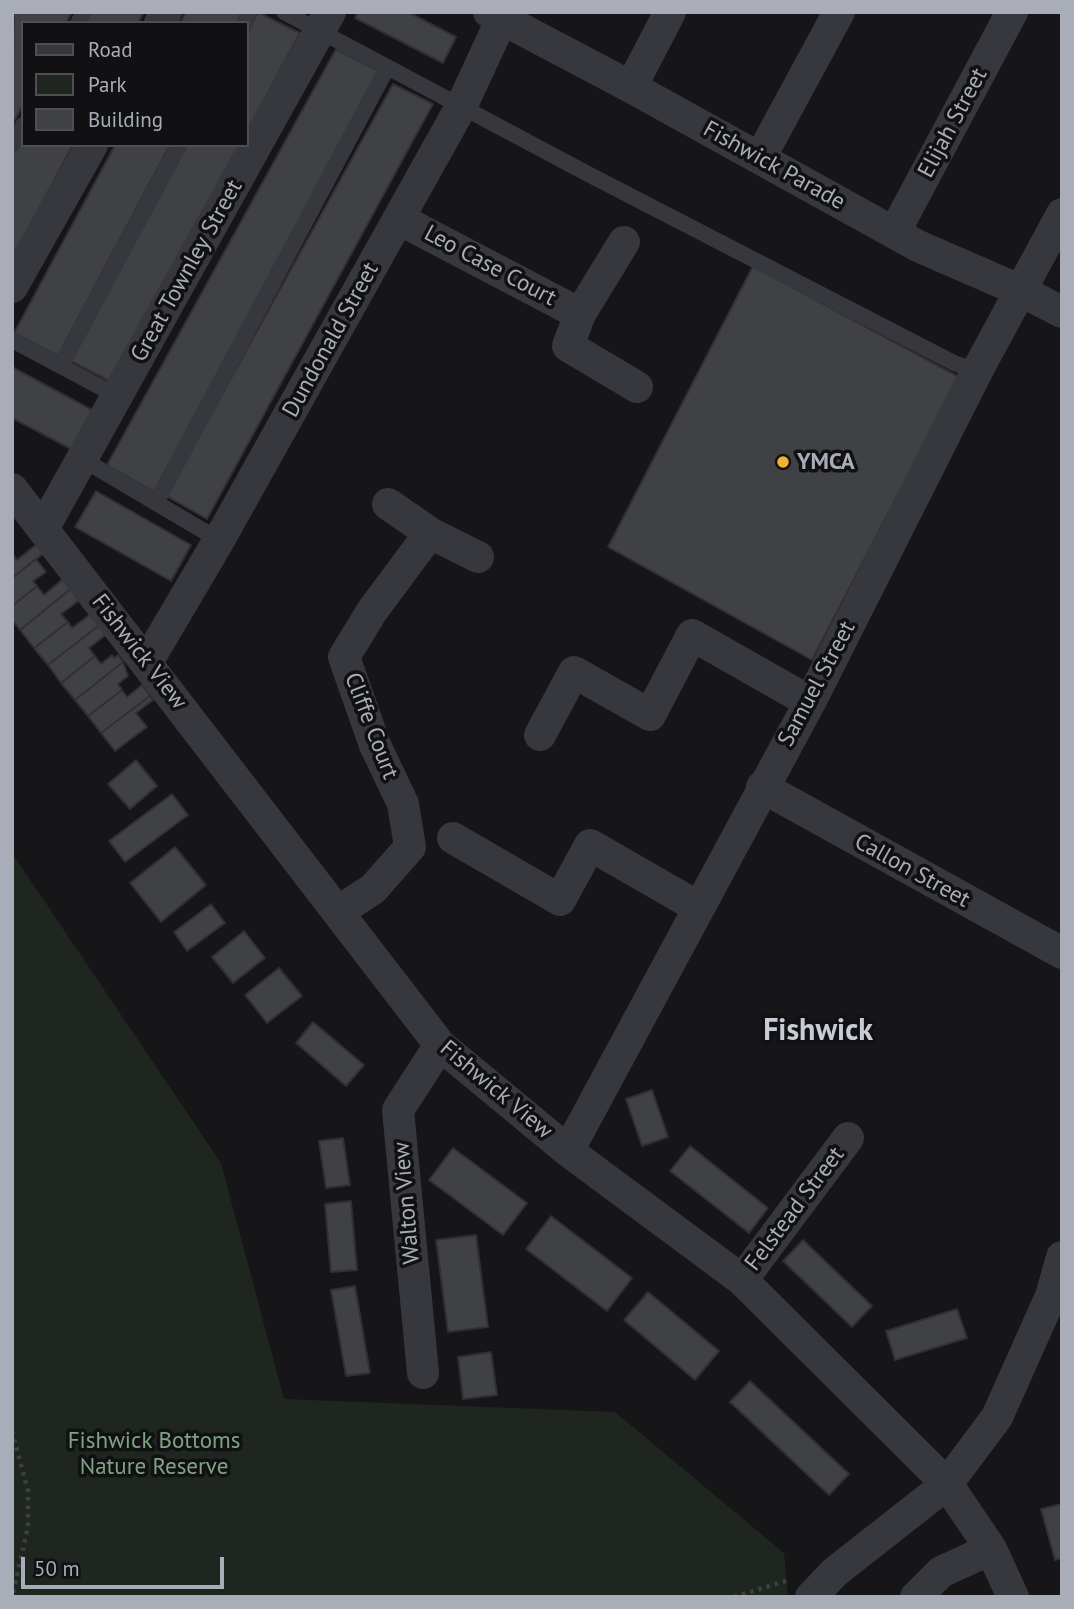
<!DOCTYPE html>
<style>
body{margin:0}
#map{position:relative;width:1074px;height:1609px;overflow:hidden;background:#161618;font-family:"PT Sans",sans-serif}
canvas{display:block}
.frame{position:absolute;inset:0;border:14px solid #a8adb8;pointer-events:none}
.legend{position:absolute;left:21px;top:21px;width:228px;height:126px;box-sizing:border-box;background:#111113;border:2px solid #4d4f55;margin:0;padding:9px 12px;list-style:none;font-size:21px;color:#a8adb8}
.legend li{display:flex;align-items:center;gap:14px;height:35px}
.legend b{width:35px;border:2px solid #4d4f55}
.scale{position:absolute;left:21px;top:1557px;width:203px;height:32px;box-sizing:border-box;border:4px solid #a8adb8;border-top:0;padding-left:9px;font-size:21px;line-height:24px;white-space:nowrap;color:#a8adb8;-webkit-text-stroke:5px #111113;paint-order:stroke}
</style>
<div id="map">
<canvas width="1074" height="1609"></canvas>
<div class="frame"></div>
<ul class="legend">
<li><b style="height:9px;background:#37383d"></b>Road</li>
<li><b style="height:19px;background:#1e261f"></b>Park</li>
<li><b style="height:19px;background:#404145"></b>Building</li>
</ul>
<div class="scale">50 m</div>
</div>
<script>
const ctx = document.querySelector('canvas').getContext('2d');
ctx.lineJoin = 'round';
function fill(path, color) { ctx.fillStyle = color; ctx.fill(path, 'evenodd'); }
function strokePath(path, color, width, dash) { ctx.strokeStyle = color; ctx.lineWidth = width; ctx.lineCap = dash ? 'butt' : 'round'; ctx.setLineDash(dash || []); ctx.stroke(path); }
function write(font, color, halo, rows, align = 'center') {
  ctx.font = font + ' "PT Sans",sans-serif'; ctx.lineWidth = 7; ctx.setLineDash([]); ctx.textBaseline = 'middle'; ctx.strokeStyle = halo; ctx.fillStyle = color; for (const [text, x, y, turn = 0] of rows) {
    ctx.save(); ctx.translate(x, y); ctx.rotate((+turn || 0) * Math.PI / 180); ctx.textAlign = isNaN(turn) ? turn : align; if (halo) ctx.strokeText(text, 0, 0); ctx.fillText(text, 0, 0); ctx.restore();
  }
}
fill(new Path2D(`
 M12,853L221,1163L284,1399L615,1412L784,1553L788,1597H12Z`), '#1e261f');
const building = new Path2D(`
 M14,12H72L66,23H23V105L12,125Z
 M88,12H144L138,23H82Z
 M186,12H242L236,23H180Z
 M258,12L300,33L247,132V33Z
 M358,12H408L456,37L443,63L355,18Z
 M336,49L379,71L154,492L107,465Z
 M393,84L433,104L207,519L166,496Z
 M23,135V145H73L12,259V154Z
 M115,145H170L58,356L14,333Z
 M187,145H240L113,383L71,361Z
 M753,266L959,377L812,660L608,547Z
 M12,367L94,411L73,450L12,418Z
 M96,491L191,545L171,581L75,527Z
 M37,544L44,553L12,578V554L17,560Z
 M36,559L46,572L33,581L37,586L12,606V578Z
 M64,578L72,588L20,630L12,620V606L37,586L44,595Z
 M72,588L81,599L61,614L68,622L34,648L20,630Z
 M92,613L101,624L48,665L34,648L68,622L72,628Z
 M101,624L108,633L89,648L95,656L61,683L48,665Z
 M112,655L114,658L118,655L123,662L75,700L61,683L95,656L101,664Z
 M123,662L128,676L118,684L122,690L88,716L75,700Z
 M142,685L150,696L101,733L88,716L122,690L127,697Z
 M150,696L153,700L136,713L147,727L115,751L101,733Z
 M136,760L157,786L130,809L108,784Z
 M172,794L188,815L125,862L109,841Z
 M175,847L206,885L161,922L130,883Z
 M211,904L225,923L187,951L174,932Z
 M244,931L265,958L233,983L212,957Z
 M279,968L302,996L267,1023L245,995Z
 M313,1022L364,1065L346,1086L296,1043Z
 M652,1090L668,1137L642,1146L626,1099Z
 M343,1138L350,1185L326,1188L319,1141Z
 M690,1146L768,1208L749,1233L670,1171Z
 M453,1148L527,1203L503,1235L429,1180Z
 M351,1201L357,1270L331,1272L325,1204Z
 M551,1216L632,1278L607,1311L526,1249Z
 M476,1235L488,1327L448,1332L436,1240Z
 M803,1240L872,1306L852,1327L783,1261Z
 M355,1286L370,1373L346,1376L331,1290Z
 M648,1292L719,1351L695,1380L624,1320Z
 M957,1309L967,1338L895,1360L886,1331Z
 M491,1352L497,1395L463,1399L458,1357Z
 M750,1381L849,1474L829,1495L730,1402Z
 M1062,1504V1558L1055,1560L1041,1509Z`);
fill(building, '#404145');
strokePath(building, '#303034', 2);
strokePath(new Path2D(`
 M12,1431L28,1491V1527L12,1597
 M734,1597L786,1581`), '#3d3f44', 4.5, [3.5, 5]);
strokePath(new Path2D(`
 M284,12L588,174L954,363L977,371
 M78,23L84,12
 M244,23L249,12
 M12,145L23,125
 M12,340L117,396
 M61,366L179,145
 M82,459L219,540
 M156,503L387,68`), '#37383d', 16);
strokePath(new Path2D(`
 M489,12L631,87L918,246L1019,290L1062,312
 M160,23L166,12
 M631,87L670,12
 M760,158L839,12
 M399,219L580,314
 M894,233L1012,12
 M624,242L580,314L568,346L637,387
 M12,287L92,145
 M12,489L440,1045L568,1151L742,1280L947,1484L991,1549L1013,1597
 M388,504L430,533
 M43,529L330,12
 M147,662L219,540L462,105L505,12
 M540,735L574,672L650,715L692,635L810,702
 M762,787L1062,953
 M453,838L560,900L590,845L698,907
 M339,911L373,889L410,847L403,804L375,745L344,657L372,611L430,533L478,557
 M568,1151L810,702L977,371L1062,214
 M742,1280L848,1138
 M423,1373L398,1110L440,1045
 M811,1597L835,1572L947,1484L997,1417L1051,1296L1062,1257
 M916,1597L941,1572L991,1549`), '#37383d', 32);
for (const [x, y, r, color] of [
 [783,462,7,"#f2b134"]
]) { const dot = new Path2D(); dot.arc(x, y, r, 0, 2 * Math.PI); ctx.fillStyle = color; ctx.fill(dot); strokePath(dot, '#111113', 2.5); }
write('23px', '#a8adb8', '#111113', [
 ["Elijah Street",953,123,-62],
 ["Fishwick Parade",774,166,29],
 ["Leo Case Court",490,266,28],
 ["Great Townley Street",187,271,-61],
 ["Dundonald Street",331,340,-61],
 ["Fishwick View",139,652,52],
 ["Samuel Street",817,684,-62],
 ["Cliffe Court",371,726,69],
 ["Callon Street",912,871,29],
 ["Fishwick View",496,1090,40],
 ["Walton View",407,1203,-95],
 ["Felstead Street",795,1209,-53]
]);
write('bold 23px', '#a8adb8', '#111113', [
 ["YMCA",797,462]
], 'left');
write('23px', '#7fa381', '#111113', [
 ["Fishwick Bottoms",154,1441],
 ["Nature Reserve",154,1467]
]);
write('bold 30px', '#c9ccd4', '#111113', [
 ["Fishwick",818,1031]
]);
</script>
